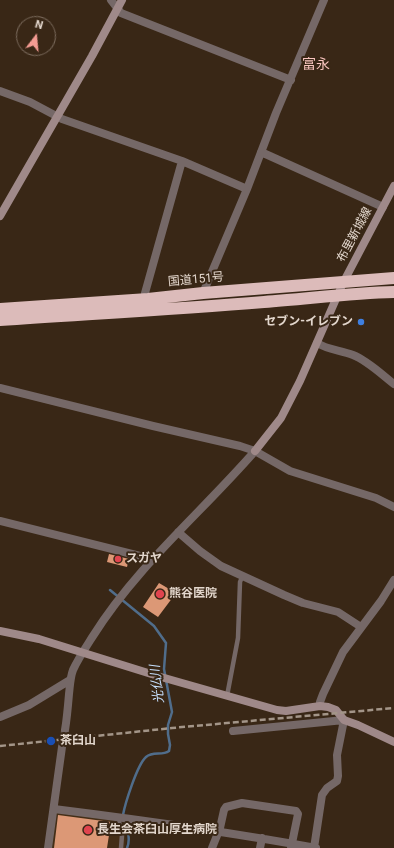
<!DOCTYPE html>
<meta charset="utf-8">
<style>
body{margin:0}
#map{position:relative;width:394px;height:848px;overflow:hidden;background:#392716;font-family:Roboto,sans-serif}
canvas{display:block}
.north{position:absolute;left:16px;top:16px;width:40px;height:40px;box-sizing:border-box;background:#392716;border:1px solid #7d6d5f;border-radius:50%;rotate:16deg;font-size:11px;font-weight:700;line-height:16px;text-align:center;color:#e3d7cd}
.north::after{content:'';display:block;margin:auto;width:14px;height:18px;background:#f59c93;clip-path:polygon(50% 0,100% 100%,50% 72%,0 100%)}
</style>
<div id="map">
<canvas width="394" height="848"></canvas>
<div class="north">N</div>
</div>
<script>
const ctx = document.querySelector('canvas').getContext('2d');
ctx.lineJoin = 'round';
function fill(path, color) { ctx.fillStyle = color; ctx.fill(path, 'evenodd'); }
function strokePath(path, color, width, dash) { ctx.strokeStyle = color; ctx.lineWidth = width; ctx.lineCap = dash ? 'butt' : 'round'; ctx.setLineDash(dash || []); ctx.stroke(path); }
function write(font, color, halo, rows, align = 'center') {
  ctx.font = font + ' Roboto,"Noto Sans JP",sans-serif'; ctx.lineWidth = 4; ctx.setLineDash([]); ctx.textBaseline = 'middle'; ctx.strokeStyle = halo; ctx.fillStyle = color; for (const [text, x, y, turn = 0] of rows) {
    ctx.save(); ctx.translate(x, y); ctx.rotate((+turn || 0) * Math.PI / 180); ctx.textAlign = isNaN(turn) ? turn : align; if (halo) ctx.strokeText(text, 0, 0); ctx.fillText(text, 0, 0); ctx.restore();
  }
}
fill(new Path2D(`
 M56,811L120,819L126,840L125,848H51Z`), '#442e17');
strokePath(new Path2D(`
 M110,590L154,626L166,643L164,669L172,712L168,725V734L170,745L169,751C162,756 153,751 146,757C137,765 125,804 123,815
 M125,820C127,830 131,839 127,848`), '#506d8b', 2.5);
fill(new Path2D(`
 M109,554L129,559L127,567L107,562Z
 M159,583L176,593L158,617L143,607Z
 M58,815L111,822L107,848H54Z`), '#dc9876');
strokePath(new Path2D(`
 M62,747L65,730`), '#524131', 8, [8, 4]);
strokePath(new Path2D(`
 M227,696L238,638L240,582L242,577
 M118,817L122,835L121,848`), '#756867', 4.5);
strokePath(new Path2D(`
 M111,0L121,13L291,80
 M0,91L30,102L62,119L182,161L247,189
 M261,152L383,207
 M203,293L247,189L276,113L324,0
 M148,299L145,293L182,161
 M317,343C328,350 341,350 353,355C368,361 381,374 394,384
 M0,388L153,426L240,446L255,451L290,471L376,498L394,507
 M0,521L148,558L152,560
 M178,532L200,551L221,566L284,595L303,603L338,612L361,627
 M320,706V702L323,694L343,652L381,601L394,580
 M0,717L29,705L70,680
 M65,730C67,718 68,706 69,694C70,686 70,678 73,670C78,659 86,647 93,636C137,566 201,513 255,451
 M233,731L344,720L337,755L338,776L337,781L327,788L322,795L314,848
 M54,809C142,820 229,832 316,848
 M48,848L62,747
 M212,848L220,828L224,810L226,807L242,803L296,811L298,814L291,848
 M260,848L262,838`), '#756867', 8);
strokePath(new Path2D(`
 M0,216L92,56L122,0
 M255,451L281,418L300,381L343,283L394,186
 M0,631L39,639L161,677L277,710L286,711L320,706L328,707L336,710L344,720L358,725L394,742`), '#9f8989', 8);
strokePath(new Path2D(`
 M0,309L148,299L203,293L394,278
 M0,320C88,314 176,309 264,302C307,299 351,293 394,292`), '#dcbbba', 12);
strokePath(new Path2D(`
 M0,746L172,728L394,708`), '#a39588', 2.5, [6, 3]);
for (const [x, y, r, color] of [
 [361,322,4,"#3f7fe0"],
 [118,559,4,"#e0444e"],
 [160,594,5,"#e0444e"],
 [51,741,5,"#1a4fb4"],
 [88,830,5,"#e0444e"]
]) { const dot = new Path2D(); dot.arc(x, y, r, 0, 2 * Math.PI); ctx.fillStyle = color; ctx.fill(dot); strokePath(dot, '#392716', 1.5); }
write('12px', '#e3d7cd', '#392716', [
 ["布里新城線",355,235,-62],
 ["国道151号",196,280,-5]
]);
write('bold 12px', '#e3d7cd', '#392716', [
 ["セブン-イレブン",353,322,"right"],
 ["スガヤ",126,559],
 ["熊谷医院",169,594],
 ["茶臼山",60,741],
 ["長生会茶臼山厚生病院",97,830]
], 'left');
write('italic 13px', '#c5dffd', '#392716', [
 ["光仏川",158,684,-97]
]);
write('14px', '#f9c5bf', '#392716', [
 ["富永",316,65]
]);
</script>
